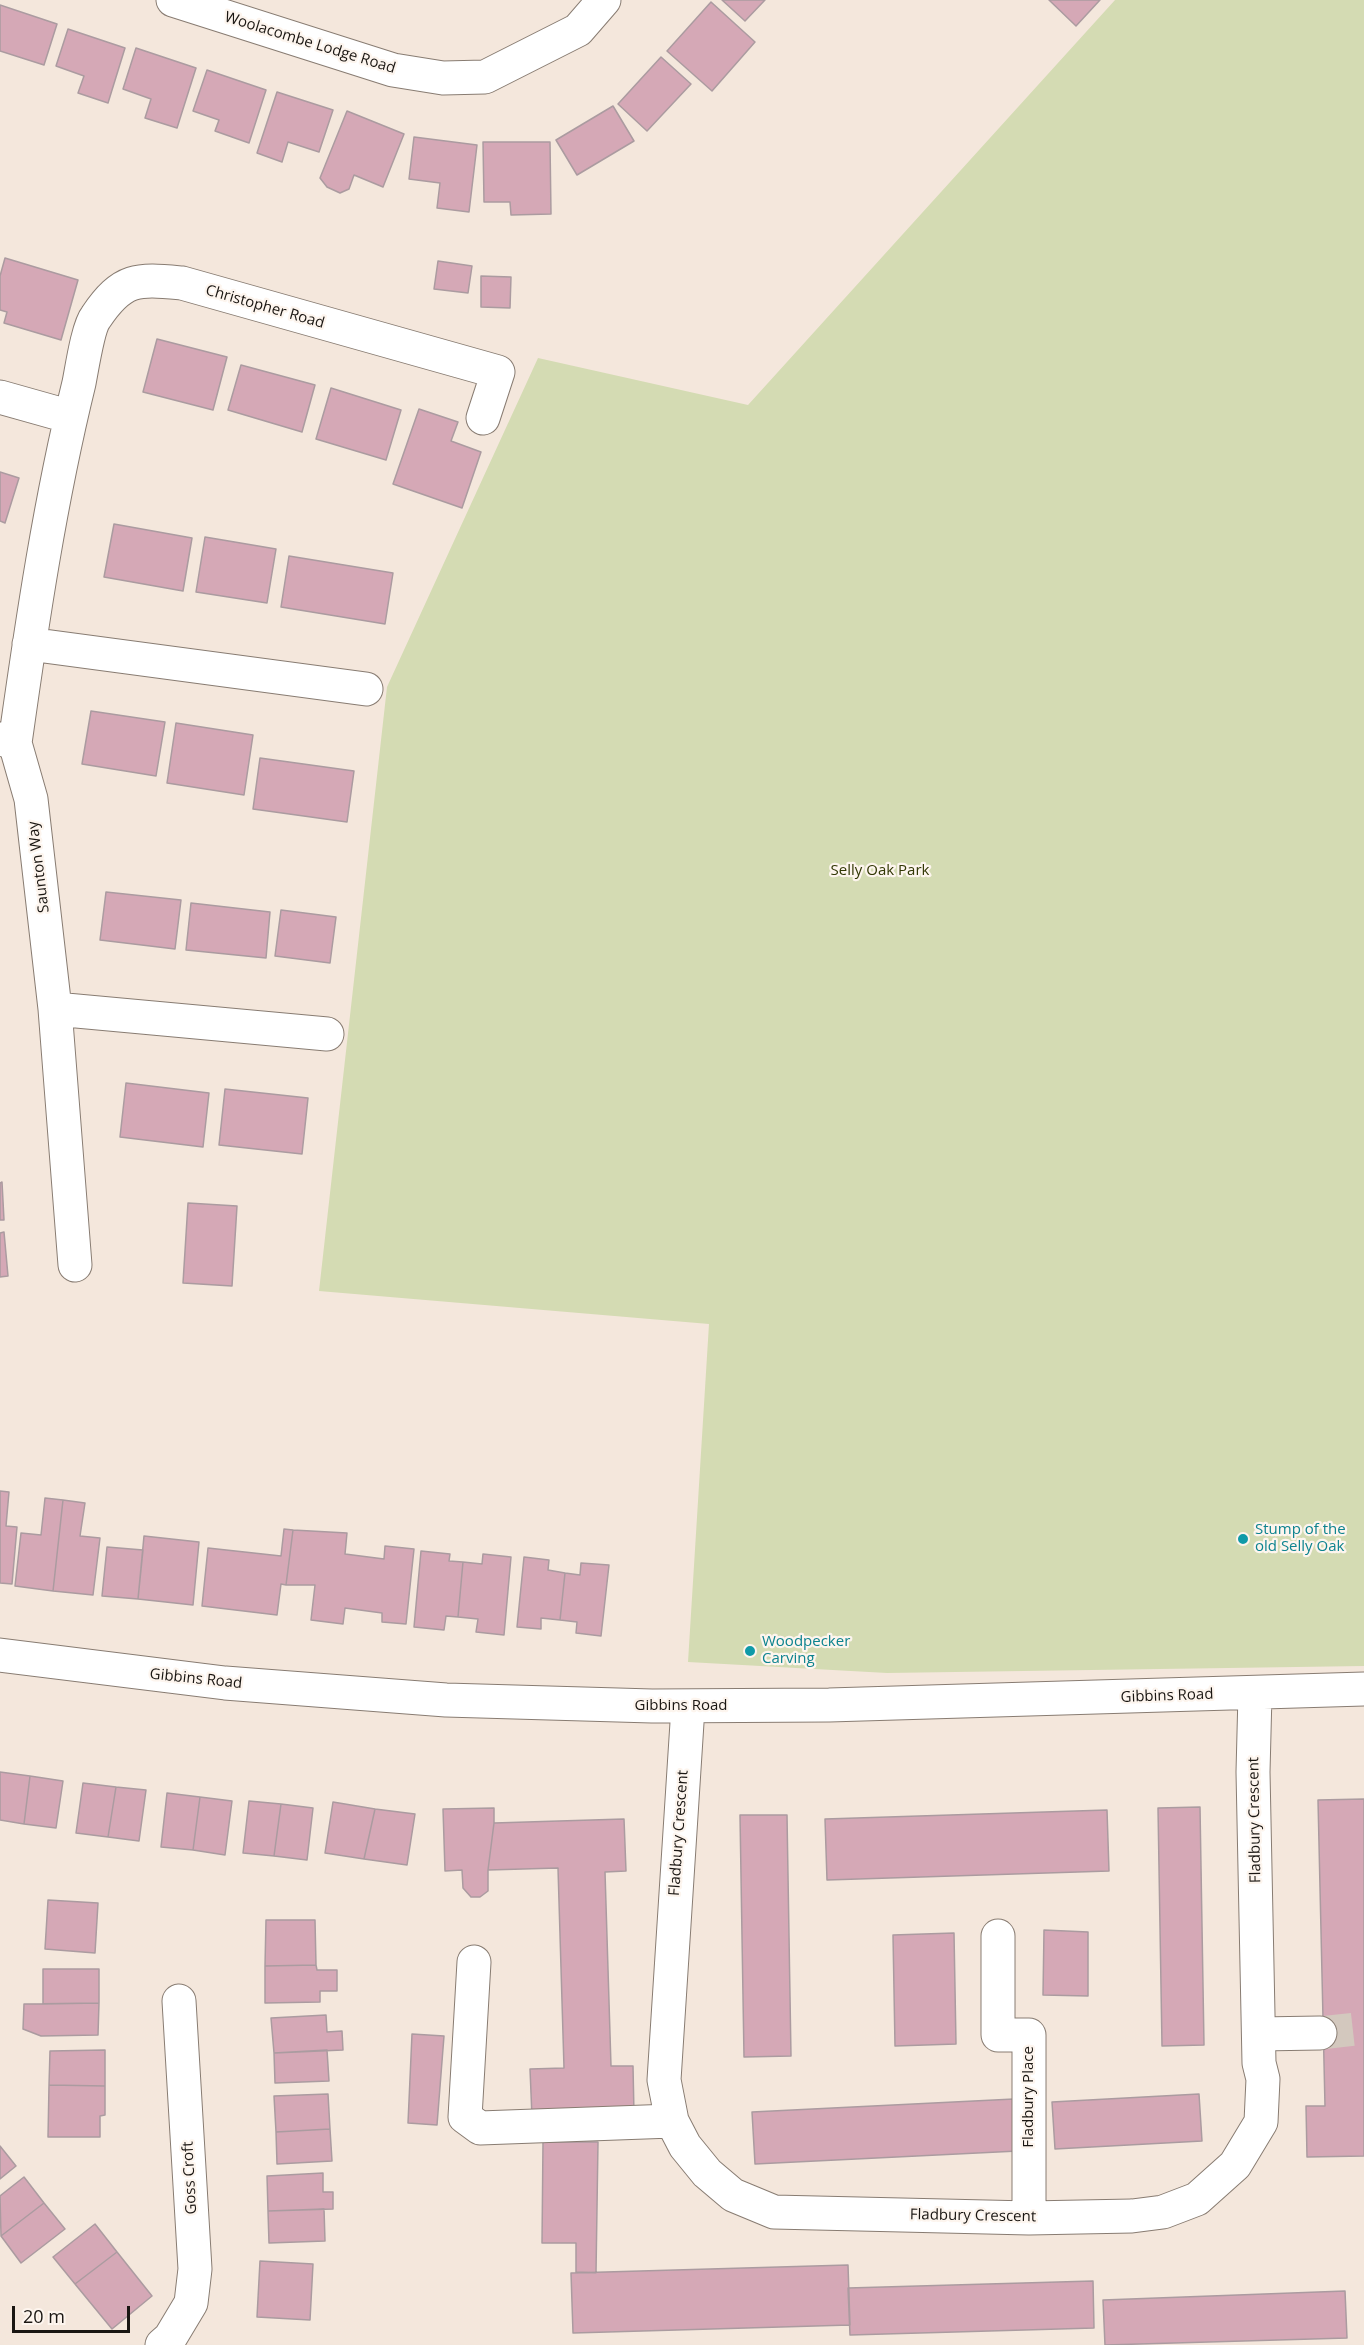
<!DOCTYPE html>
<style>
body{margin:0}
#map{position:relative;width:1364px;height:2345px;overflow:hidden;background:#f4e7dc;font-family:"Open Sans",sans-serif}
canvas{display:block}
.scale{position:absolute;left:12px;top:2306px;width:118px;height:27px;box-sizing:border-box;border:3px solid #1a1612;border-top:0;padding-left:8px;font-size:18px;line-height:21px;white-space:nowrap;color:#1a1612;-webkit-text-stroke:4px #fdf5ee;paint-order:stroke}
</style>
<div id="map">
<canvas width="1364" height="2345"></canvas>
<div class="scale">20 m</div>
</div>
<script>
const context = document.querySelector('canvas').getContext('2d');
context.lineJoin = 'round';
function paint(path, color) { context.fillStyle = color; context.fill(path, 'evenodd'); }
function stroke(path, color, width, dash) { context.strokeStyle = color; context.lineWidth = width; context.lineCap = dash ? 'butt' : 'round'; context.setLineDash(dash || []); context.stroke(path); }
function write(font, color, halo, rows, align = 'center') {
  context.font = font + ' "Open Sans",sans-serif'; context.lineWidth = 4.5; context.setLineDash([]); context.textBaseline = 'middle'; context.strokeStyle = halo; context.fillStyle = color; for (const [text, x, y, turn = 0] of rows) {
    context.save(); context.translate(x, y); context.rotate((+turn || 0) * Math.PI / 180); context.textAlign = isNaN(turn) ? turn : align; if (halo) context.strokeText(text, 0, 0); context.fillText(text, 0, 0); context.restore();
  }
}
paint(new Path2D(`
 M1115 0H1364V1666L887 1673 688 1662 709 1324 319 1291 387 687 538 358 748 405Z`), '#d4dbb3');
const building = new Path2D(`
 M722 0H765L745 21Z
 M1049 0H1100L1076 26Z
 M711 2 755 42 712 91 667 51Z
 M0 5 57 24 44 65 0 51Z
 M68 29 125 48 108 103 78 93 84 76 56 66Z
 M136 48 196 68 177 128 145 118 151 99 123 89Z
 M661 57 691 84 647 131 618 104Z
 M207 70 266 90 249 143 215 131 219 120 193 111Z
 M277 92 333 110 319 152 288 142 282 162 257 153Z
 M613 106 634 141 577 175 556 140Z
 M347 111 404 134 383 187 354 175 349 189 340 193 327 187 320 178Z
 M414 137 477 145 469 212 437 208 440 183 409 179Z
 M483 142H550L551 214 511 215 510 202H484Z
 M5 258 78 280 61 340 4 323 7 312 0 310V276Z
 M438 261 472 266 468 293 434 289Z
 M481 276 511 277 510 308 481 307Z
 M157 339 227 357 213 410 143 392Z
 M241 365 315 385 302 432 228 410Z
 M331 388 401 410 386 460 316 439Z
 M419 409 458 422 451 441 481 452 462 508 393 484Z
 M0 472 19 478 5 523 0 521Z
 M114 524 192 538 183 591 104 577Z
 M205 537 276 549 267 603 196 592Z
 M289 556 393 573 385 624 281 607Z
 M91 711 165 722 156 776 82 764Z
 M176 723 253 735 244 795 167 783Z
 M260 758 354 771 347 822 253 809Z
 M106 892 181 900 175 949 100 940Z
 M191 903 270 912 266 958 186 950Z
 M281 910 336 917 330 963 275 956Z
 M126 1083 209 1093 203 1147 120 1137Z
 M225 1089 308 1098 302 1154 219 1145Z
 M2 1182 4 1220H0V1183Z
 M188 1203 237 1206 232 1286 183 1283Z
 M4 1232 8 1276 0 1277V1233Z
 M0 1491 9 1492 6 1526 17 1527 12 1584 0 1583Z
 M45 1498 63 1500 53 1591 15 1586 21 1533 41 1535Z
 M63 1500 85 1503 80 1536 100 1538 93 1595 53 1591Z
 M284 1529 293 1530 286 1585 281 1584 277 1615 202 1606 208 1548 281 1556Z
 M293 1530 347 1533 345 1554 384 1559 385 1546 414 1549 406 1624 382 1622V1613L345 1608 343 1624 311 1620 315 1585H286Z
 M144 1536 199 1542 193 1605 138 1599Z
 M107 1547 143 1550 138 1599 102 1596Z
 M421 1551 450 1554 449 1561 463 1562 458 1617 446 1616 444 1630 414 1627Z
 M483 1554 511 1557 504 1635 476 1632 478 1619 458 1617 463 1562 482 1564Z
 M524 1557 549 1560 548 1570 565 1573 560 1620 541 1618V1629L517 1627Z
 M581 1563 609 1565 601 1636 576 1633 577 1622 560 1620 565 1573 580 1575Z
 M0 1772 30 1776 24 1824 0 1820Z
 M30 1776 63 1781 56 1828 24 1824Z
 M83 1783 116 1787 108 1837 76 1833Z
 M116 1787 146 1790 139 1841 108 1837Z
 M167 1793 200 1797 193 1850 161 1847Z
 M200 1797 232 1801 225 1855 193 1850Z
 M1364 1799V2156L1307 2157 1306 2106H1325L1318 1800Z
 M249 1801 281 1804 274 1856 243 1853Z
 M333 1802 375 1809 364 1859 325 1853Z
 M281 1804 313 1808 307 1860 274 1856Z
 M1200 1807 1204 2045 1162 2046 1158 1808Z
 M494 1808V1823L488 1870V1891L480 1897H471L463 1888 462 1870 445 1871 443 1809Z
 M375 1809 415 1814 407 1865 364 1859Z
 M1107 1810 1109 1871 827 1880 825 1819Z
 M740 1815H787L791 2056 744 2057Z
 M624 1819 626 1871 605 1872 611 2066H633L634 2114 532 2117 530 2069 564 2068 558 1868 488 1870 494 1823Z
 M48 1900 98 1903 95 1953 45 1949Z
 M266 1920H315L316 1965 265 1966Z
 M1044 1930 1088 1932V1996L1043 1995Z
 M954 1933 956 2044 895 2046 893 1935Z
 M316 1965 317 1970H337V1991H320V2002L265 2003V1966Z
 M43 1969H99V2003L43 2004Z
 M99 2003 98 2035 41 2036 23 2029 24 2004Z
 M326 2015 327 2032 342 2031 343 2050 274 2053 271 2018Z
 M412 2034 444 2036 437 2125 408 2123Z
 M105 2050V2086L49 2085 50 2051Z
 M327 2050 329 2081 275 2083 274 2053Z
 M49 2085 105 2086V2115L100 2116V2137H48Z
 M328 2094 330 2129 276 2132 274 2096Z
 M1199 2094 1202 2141 1055 2149 1052 2102Z
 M1014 2099 1018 2151 755 2164 752 2112Z
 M330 2129 332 2161 277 2164 276 2132Z
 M543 2142H598L596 2273 576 2272V2243H542Z
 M0 2146 16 2166 0 2179Z
 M323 2173V2192H333V2209L268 2211 267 2176Z
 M24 2177 44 2203 1 2236 0 2196Z
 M44 2203 65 2229 21 2263 1 2236Z
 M324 2209 325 2241 269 2243 268 2211Z
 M95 2224 117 2252 75 2284 53 2257Z
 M117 2252 152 2296 112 2329 75 2284Z
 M260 2261 313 2264 310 2320 257 2317Z
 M848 2265 850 2325 573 2333 571 2273Z
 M1093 2281 1094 2328 850 2335 848 2288Z
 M1345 2291 1347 2338 1105 2345 1103 2300Z`);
paint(building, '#d5a8b6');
stroke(building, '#ab9ba0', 1.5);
stroke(new Path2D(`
 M1320 2033 1364 2028`), '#d3c8be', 33, [33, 16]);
const minor = new Path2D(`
 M173 0 393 70 443 78 485 77 578 30 604 0
 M0 397 71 417
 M29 644 366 689
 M0 739 15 743 31 799 55 1009 75 1265
 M15 743C32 622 50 501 79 383 82 368 88 327 96 317 123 277 138 279 182 283L498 372 483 418
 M55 1009 327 1034
 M0 1655 225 1683 446 1700 652 1706 829 1705 1364 1689
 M688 1707 664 2080 672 2121 685 2146 707 2173 733 2195 774 2212 1029 2218 1132 2216 1163 2212 1197 2199 1235 2165 1261 2122 1263 2079 1259 2063 1253 1772 1255 1694
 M998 1936V2035H1029V2218
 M474 1962 465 2117 480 2128 672 2121
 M1259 2034 1320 2033
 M162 2345 170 2338 191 2303 195 2269 179 2001`);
stroke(minor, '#887c72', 35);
stroke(minor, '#fff', 33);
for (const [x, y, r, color] of [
 [1243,1539,6,"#0f9aa8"],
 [750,1651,6,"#0f9aa8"]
]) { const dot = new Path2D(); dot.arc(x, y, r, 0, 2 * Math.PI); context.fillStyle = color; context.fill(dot); stroke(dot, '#fdf5ee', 2); }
write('15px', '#1a1612', '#fdf5ee', [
 ["Woolacombe Lodge Road",310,43,17],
 ["Christopher Road",265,307,16],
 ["Saunton Way",39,867,-97],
 ["Gibbins Road",196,1679,6],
 ["Gibbins Road",1167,1696,-2],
 ["Gibbins Road",681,1706],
 ["Fladbury Crescent",1255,1820,-91],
 ["Fladbury Crescent",679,1833,-86],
 ["Fladbury Place",1029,2097,-90],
 ["Goss Croft",190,2178,-93],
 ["Fladbury Crescent",973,2216,1]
]);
write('15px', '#323805', '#fdf5ee', [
 ["Selly Oak Park",880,871]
]);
write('15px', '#0d838f', '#fdf5ee', [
 ["Stump of the",1255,1530],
 ["old Selly Oak",1255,1547],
 ["Woodpecker",762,1642],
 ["Carving",762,1659]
], 'left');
</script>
